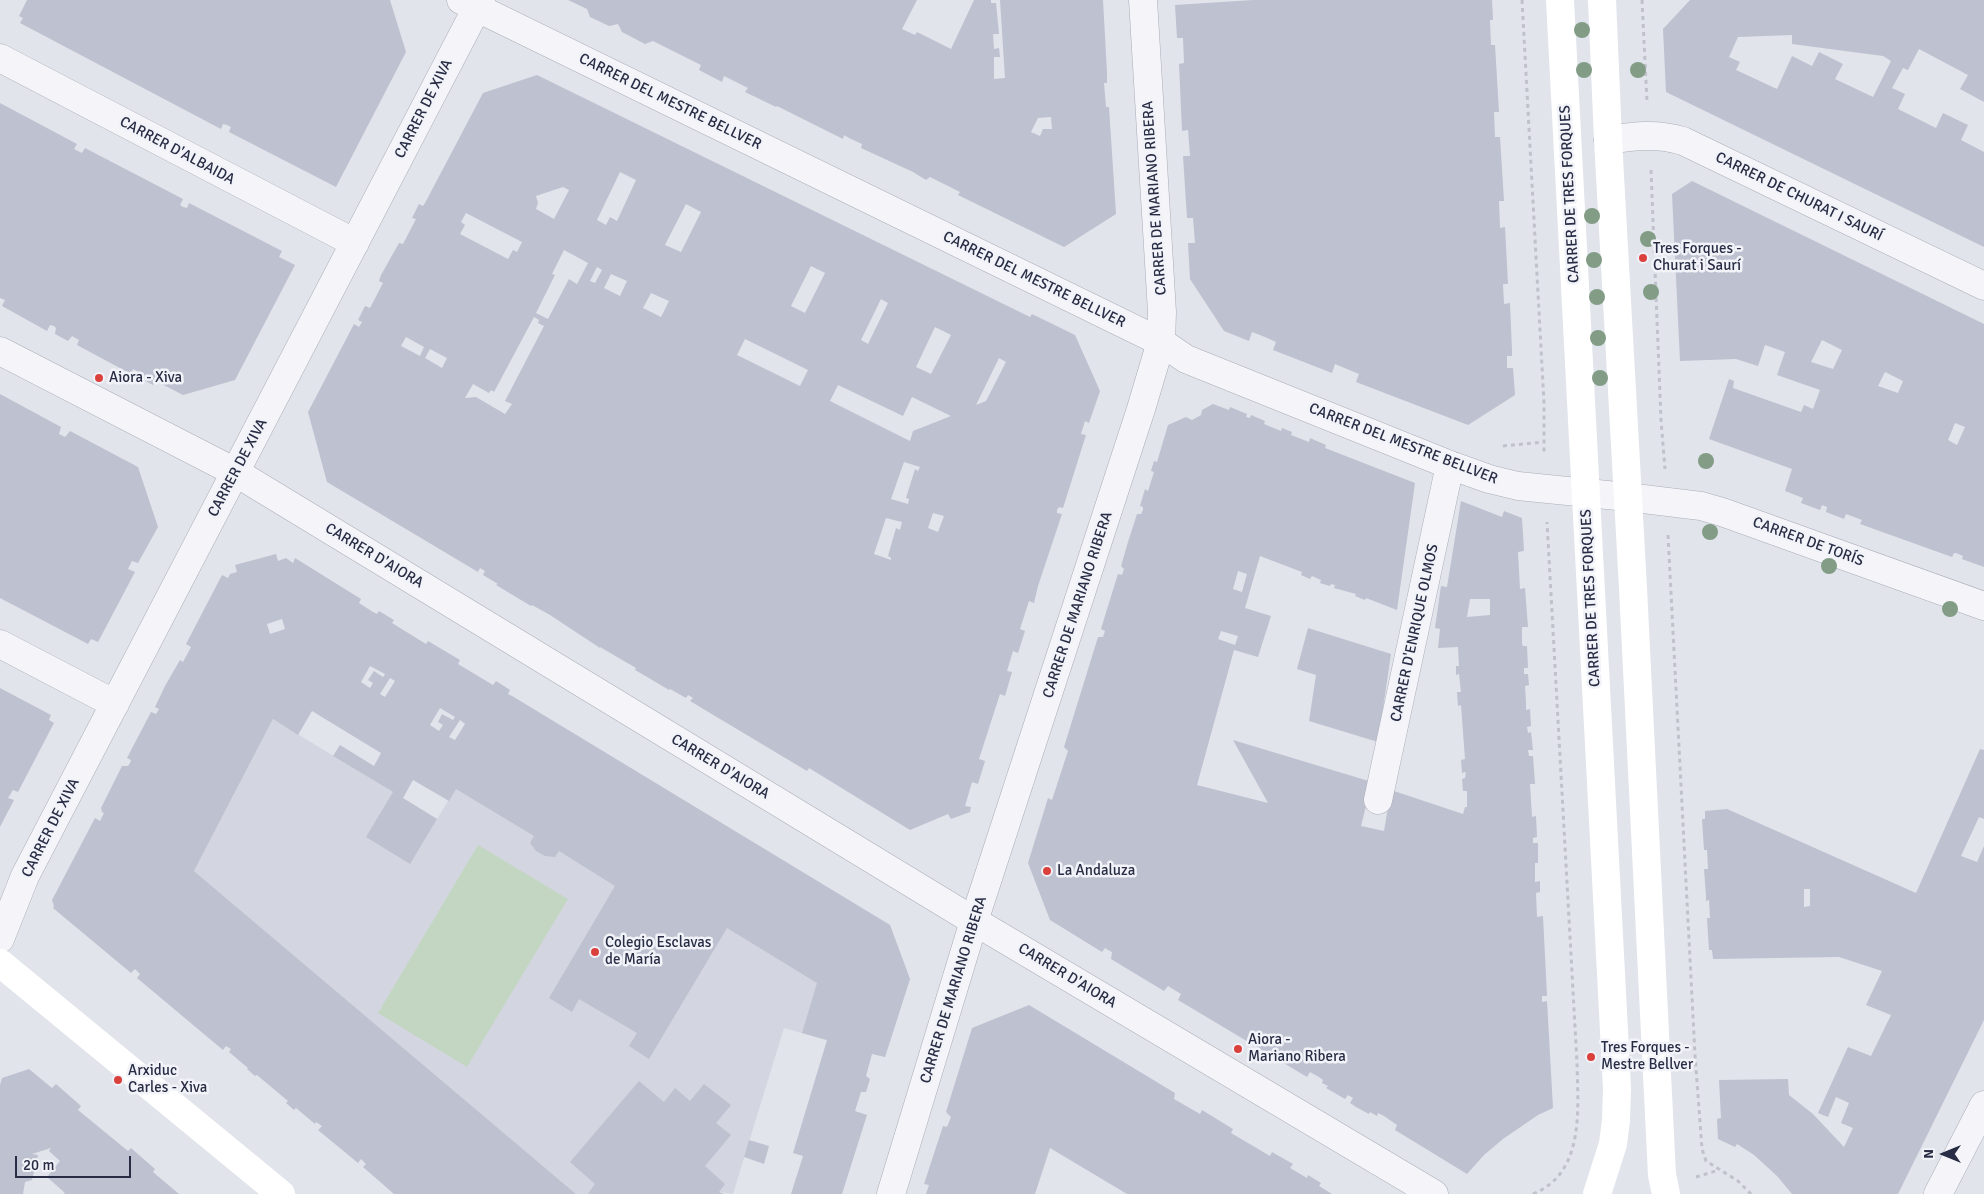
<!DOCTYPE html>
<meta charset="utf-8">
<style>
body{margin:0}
#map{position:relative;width:1984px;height:1194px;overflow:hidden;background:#e1e4eb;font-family:Signika,sans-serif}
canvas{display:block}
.north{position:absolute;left:1919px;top:1129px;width:50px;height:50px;-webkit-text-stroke:4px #f1f3f8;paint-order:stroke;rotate:270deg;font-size:14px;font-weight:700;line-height:20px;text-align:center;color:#282d45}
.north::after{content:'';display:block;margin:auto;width:18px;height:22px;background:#282d45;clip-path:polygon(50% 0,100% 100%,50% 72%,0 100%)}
.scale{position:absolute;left:15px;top:1156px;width:116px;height:22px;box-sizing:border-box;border:2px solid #282d45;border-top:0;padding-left:6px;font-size:15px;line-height:18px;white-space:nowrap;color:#282d45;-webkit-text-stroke:4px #f1f3f8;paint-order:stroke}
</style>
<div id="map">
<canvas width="1984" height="1194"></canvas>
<div class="north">N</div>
<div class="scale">20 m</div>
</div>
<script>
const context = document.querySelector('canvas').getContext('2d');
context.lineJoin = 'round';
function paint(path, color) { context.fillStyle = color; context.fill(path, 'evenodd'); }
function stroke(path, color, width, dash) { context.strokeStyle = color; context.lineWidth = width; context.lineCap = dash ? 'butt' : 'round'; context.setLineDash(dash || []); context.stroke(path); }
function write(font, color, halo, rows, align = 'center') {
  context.font = font + ' Signika,sans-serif'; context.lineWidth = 5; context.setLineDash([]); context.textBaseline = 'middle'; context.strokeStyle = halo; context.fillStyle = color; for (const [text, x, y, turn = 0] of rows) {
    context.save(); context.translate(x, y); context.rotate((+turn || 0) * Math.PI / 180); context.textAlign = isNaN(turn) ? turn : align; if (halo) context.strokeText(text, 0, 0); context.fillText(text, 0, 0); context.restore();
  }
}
paint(new Path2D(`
 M512 696 890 925 910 979 885 1057 784 1028 733 1194 719 1192 717 1194H576L194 871 273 719 437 819Z`), '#d3d6e0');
paint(new Path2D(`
 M478 845 568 899 467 1067 378 1013Z`), '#c3d6c2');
paint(new Path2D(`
 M27 0H390L406 52 336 187 229 132 231 127 227 125 223 124 221 129 20 23 23 18 19 16Z
 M568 0H917L902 29 915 35 917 32 951 49 974 0H991V3H996L999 34H993L994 49 999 48 1000 57H994V79L1005 78 1000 0H1103L1107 73V83H1104L1106 107H1109L1116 214 1064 247 958 195 960 192 930 177 926 180 913 172 861 148 862 144 849 138 844 135 843 139 777 106 776 107 745 92 748 88 724 76 722 82 699 70 701 65 653 41 645 44 622 32 618 24 609 26 590 17 587 9ZM1051 117 1052 129H1043L1040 136 1031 132 1038 118Z
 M1253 0H1492L1493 20H1490L1491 45H1495L1499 112H1494L1495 137H1500L1504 201H1499L1500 228 1505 227 1508 284H1503L1504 304 1510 303 1512 351V356H1507V368H1513L1515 395 1468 425 1356 382 1359 374 1335 364 1332 373 1273 350 1276 342 1265 337 1252 332 1249 341 1224 331 1190 279 1188 243H1195L1193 218H1187L1183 156H1190L1188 130 1182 131 1179 64 1184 63 1183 38H1177L1175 5Z
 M1690 0H1984V102L1960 89 1968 75 1919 49 1908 70 1903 68 1892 88 1905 94 1898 109 1936 128 1943 113 1968 125 1961 140 1984 152V247L1666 92 1663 29ZM1792 35V44L1883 56 1891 61 1873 97 1835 79 1843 64 1819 52 1812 66 1792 56 1777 89 1736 70 1740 62 1729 57 1738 37Z
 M537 75 1028 316 1030 317 1032 314 1075 335 1100 391 1089 423 1085 421 1081 434 1086 435 1063 508 1059 507 1057 510V513L1062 514 1038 586 1034 603 1029 601 1028 604 1020 629 1025 631 1018 653 1013 651 1007 671 1012 672 1005 696 1000 694 979 759 985 761 978 784 972 782 965 806 971 807 970 812 951 819 948 814 910 830 809 768 807 771 690 701 693 698 690 696 688 695 686 698 670 689 669 690 642 674 635 670 636 668 600 647V648L550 615 532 605 531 606 496 585 498 584 483 575 485 571 480 568 478 572 327 482 308 412 354 324 359 327 362 322 358 320 365 306 370 308 383 283 379 281 381 275 399 243 403 244 416 219 412 218 419 204 423 206 425 203 483 93ZM620 172 636 180 617 221 610 217 606 225 597 220ZM563 187 569 190 554 219 536 209 538 203 536 196ZM686 204 701 212 681 252 665 245ZM466 213 522 242 517 252 513 250 508 259 460 234 465 225 461 222ZM564 250 588 263 577 284 569 279 548 319 536 313 555 275 552 274ZM811 266 825 273 805 313 791 306ZM597 267 602 270 595 283 590 281ZM611 274 627 281 620 296 604 288ZM651 293 669 301 661 317 643 308ZM881 299 888 303 868 344 861 340ZM534 317 539 320 538 323 544 326 505 401 512 404 505 414 476 397 465 398 473 384 489 393 491 390 494 392ZM935 327 951 335 931 374 916 367ZM406 337 424 347 420 356 401 346ZM745 339 808 370 800 386 737 355ZM430 349 447 358 442 368 425 358ZM999 358 1006 362 986 401 976 405ZM838 385 903 416 912 397 951 416 913 431 910 441 830 401ZM904 462 920 467 918 471 915 469 906 498 909 499 908 504 891 499ZM933 513 944 516 938 532 928 528ZM886 518 902 522 900 530 896 528 888 556 891 558V560L874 554Z
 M0 103 77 144 74 149 82 153 85 148 183 199 180 205 183 207 187 208 189 203 282 251 279 257 295 265 235 380 183 395 156 381 153 385 140 378 141 373 133 369 131 374 77 345 79 340 72 336 68 341 55 334 56 328 54 326 50 325 47 331 2 306 5 300 0 298Z
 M1692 181 1984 324V567L1962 559 1963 556 1956 553H1954L1952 557 1860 524 1862 520 1846 514 1844 519 1826 512 1827 507 1822 505 1820 510 1801 503 1803 498 1785 491 1792 469 1709 439 1729 379 1734 381 1733 388 1801 412 1804 405 1813 409 1820 390 1777 375 1785 352 1765 345 1758 366 1736 359 1680 361 1672 194ZM1822 340 1842 350 1833 369 1811 362ZM1885 372 1903 381 1898 393 1878 386ZM1955 423 1965 427 1957 445 1948 440Z
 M0 394 61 427 59 434 65 437 70 431 138 467 158 527 138 563 132 561 128 569 135 572 98 642 91 639 88 644 0 598Z
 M1213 404 1229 410 1230 407 1247 414 1246 417 1250 418 1251 415 1265 421 1264 424 1281 431 1282 428 1292 432 1291 435 1309 442 1310 438 1326 445 1325 448 1415 483 1397 610 1366 598 1365 600 1355 596 1356 594 1334 588 1335 585 1331 584 1330 586 1320 583 1321 580 1312 576 1310 579 1301 575 1302 572 1260 556 1245 608 1271 616 1258 657 1234 650 1197 785 1268 803 1233 740 1372 782 1361 826 1384 831 1391 790 1463 814 1465 807H1467V791H1463L1462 779 1465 778 1466 772 1462 773 1461 760 1465 759 1461 705 1458 706 1457 692H1461L1459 674 1456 675V666H1459L1458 647 1438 648 1440 629 1435 628 1441 586 1447 587 1461 501 1502 517 1504 511 1522 518 1524 551 1518 552 1520 589 1525 588 1528 627H1522V644L1523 646H1527L1528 668H1524V674H1528L1529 685 1525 686 1526 702V710L1530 709 1531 726 1527 727 1528 733 1531 732 1533 750H1528L1529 756H1533L1535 784H1530L1532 817 1536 816 1537 837 1533 838V843H1538V863H1535V882L1540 881V892L1536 893 1537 917 1543 916 1547 996H1542V1002L1547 1001 1553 1108 1538 1115 1503 1139 1484 1155 1467 1174 1395 1130 1397 1125 1384 1116 1378 1113 1377 1116 1370 1112 1369 1114 1356 1107 1350 1103 1353 1098 1348 1095 1345 1099 1326 1088 1328 1086 1322 1083 1323 1080 1319 1077 1310 1072 1307 1077 1178 1000 1181 994 1168 986 1164 991 1111 959 1112 952 1108 950 1105 948 1102 952 1050 920 1028 863 1048 798 1052 800 1067 754 1068 751 1064 747 1098 637H1103L1105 631 1101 629 1108 606 1118 574 1122 575 1124 569 1121 566 1128 542 1137 514H1141L1143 510V507L1140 506 1145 489 1148 491 1154 472 1151 471 1154 461 1157 462 1168 425 1186 417 1192 420 1201 415 1202 410ZM1238 571 1247 574 1242 592 1233 589ZM1470 599H1490V615L1467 617ZM1221 631 1238 636 1235 645 1218 639Z
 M276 554 278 561 286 558 293 563 295 558 361 599 359 603 373 612 377 614 379 611 394 620 392 623 426 644 428 641 460 660 458 664 493 685 496 681 510 690 508 694 512 696 890 925 910 979 885 1057 872 1054 866 1076 870 1079 866 1092H861L855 1111 867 1115 842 1194H791L803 1156 793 1153 827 1040 802 1033 817 983 727 928 649 1059 629 1046 637 1033 579 999 572 1012 549 998 615 886 559 851 555 857 545 856 536 851 530 843 534 836 456 789 449 801 413 780 403 798 437 819 410 864 366 837 393 792 333 756 340 745 374 766 381 753 312 711 298 735 273 719 194 871 576 1194H394L363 1167 366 1164 361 1159 358 1163 318 1130 322 1126 316 1122 315 1124 296 1108 294 1110 286 1103 288 1101 257 1075 255 1076 247 1069 248 1068 229 1052 231 1049 226 1046 223 1050 137 978 140 974 135 969 131 973 53 908 54 906 52 900 95 818 100 821 104 813 102 812 101 808 122 766H128L130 763 131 760 127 758 151 712 156 714 159 709 155 707 165 686 180 660 183 662 191 647 186 644 222 575 228 578 230 574 237 572 235 565ZM282 619 285 629 270 634 267 624ZM370 666 385 674 383 677 374 671 368 680 373 683 370 688 361 682ZM390 678 395 681 385 697 380 694ZM440 708 455 717 453 720 442 714 438 722 443 725 439 731 430 725ZM460 720 465 724 455 740 449 737Z
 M1308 628 1391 654 1378 742 1309 721 1316 675 1297 669Z
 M0 688 51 715 49 720 54 723 18 792 13 790 8 798 14 800 0 827Z
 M1980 749 1984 750V819L1979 817 1961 856 1977 862 1984 846V1020L1898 1194H1792L1777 1176 1754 1155 1737 1144 1735 1147 1718 1139 1717 1119 1721 1118 1719 1080 1788 1079 1789 1095 1813 1114 1844 1147 1853 1128 1841 1123 1849 1103 1836 1097 1828 1117 1818 1113 1848 1047 1871 1056 1891 1015 1866 1005 1882 971 1839 957 1713 959 1712 950H1709L1707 918H1710L1709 900 1706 901V896L1704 869H1708L1707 850H1704L1702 819H1705V811L1727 809 1916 893ZM1804 889H1810V906L1804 907Z
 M1029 1005 1175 1093 1174 1099 1200 1114 1202 1110 1233 1129 1231 1133 1270 1156 1272 1152 1293 1164 1290 1168 1307 1178 1308 1175 1321 1183 1319 1186 1332 1194H1127L1050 1148 1035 1194H926L929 1185 924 1184 943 1126 947 1127 951 1117 946 1112 972 1028Z
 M29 1069 52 1088 56 1084 81 1106 78 1110 128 1151 131 1148 155 1169 153 1172 179 1194H63L65 1193 47 1177 60 1161 49 1151 51 1148 32 1154 38 1155 32 1180 25 1182 23 1194H0V1085L2 1078Z
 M639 1081 664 1102 675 1088 690 1101 704 1084 731 1105 716 1123 731 1135 705 1166 725 1184 719 1192 724 1194H588L595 1184 570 1162Z
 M749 1140 769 1146 764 1164 744 1157Z`), '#bec1cf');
const minor = new Path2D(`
 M461 0 1161 342 1186 359 1450 465 1489 479 1518 486 1627 497 1701 506 1722 512 1984 606
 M0 58 355 243
 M1608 140C1634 136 1657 133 1683 141L1984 286
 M0 644 115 704
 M1378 800 1450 465
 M0 939 25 876 481 0
 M891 1194 974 921 1141 409 1161 342 1162 312 1143 0
 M1938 1194 1984 1105`);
const tertiary = new Path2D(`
 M0 351 235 472 974 921 1434 1194`);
stroke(minor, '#aaadb9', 29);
stroke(tertiary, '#aaadb9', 29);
stroke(new Path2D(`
 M1522 0 1544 403V454
 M1642 0 1647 102
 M1651 170 1661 420 1665 469
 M1503 446 1544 442
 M1668 535 1695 1055 1702 1149 1706 1161 1738 1181 1751 1194
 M1696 1177 1719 1170
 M1533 1194C1585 1173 1578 1109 1577 1063L1547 522`), '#c0c1ca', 3, [4, 4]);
stroke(minor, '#f5f5f9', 28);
stroke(tertiary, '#f5f5f9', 28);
stroke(new Path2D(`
 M1560 0 1617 1088 1616 1120 1613 1144 1597 1194
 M1602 0 1608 140 1633 588 1662 1175 1666 1194
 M0 963 281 1194`), '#fff', 28);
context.fillStyle = '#829c86';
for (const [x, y] of [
 [1582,30],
 [1584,70],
 [1638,70],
 [1592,216],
 [1648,239],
 [1594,260],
 [1651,292],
 [1597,297],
 [1598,338],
 [1600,378],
 [1706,461],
 [1710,532],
 [1829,566],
 [1950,609]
]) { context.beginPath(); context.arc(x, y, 8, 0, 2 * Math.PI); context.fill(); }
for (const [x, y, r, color] of [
 [1643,258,5,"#da413c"],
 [99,378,5,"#da413c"],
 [1047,871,5,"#da413c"],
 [595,952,5,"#da413c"],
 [1238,1049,5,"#da413c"],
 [1591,1057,5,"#da413c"],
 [118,1080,5,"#da413c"]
]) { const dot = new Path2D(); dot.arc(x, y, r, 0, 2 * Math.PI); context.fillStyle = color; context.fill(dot); stroke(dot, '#f1f3f8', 2); }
write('15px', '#282d45', '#f1f3f8', [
 ["CARRER DEL MESTRE BELLVER",670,102,26],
 ["CARRER DE XIVA",424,109,-63],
 ["CARRER D'ALBAIDA",177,151,28],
 ["CARRER DE TRES FORQUES",1570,194,-93],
 ["CARRER DE CHURAT I SAURÍ",1799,197,26],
 ["CARRER DE MARIANO RIBERA",1155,198,-94],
 ["CARRER DEL MESTRE BELLVER",1034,280,26],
 ["CARRER DEL MESTRE BELLVER",1403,444,21],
 ["CARRER DE XIVA",238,468,-62],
 ["CARRER DE TORÍS",1808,542,20],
 ["CARRER D'AIORA",374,556,31],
 ["CARRER DE TRES FORQUES",1591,598,-93],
 ["CARRER DE MARIANO RIBERA",1078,605,-72],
 ["CARRER D'ENRIQUE OLMOS",1415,633,-78],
 ["CARRER D'AIORA",720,767,31],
 ["CARRER DE XIVA",51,828,-63],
 ["CARRER D'AIORA",1067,976,31],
 ["CARRER DE MARIANO RIBERA",954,990,-73]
]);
write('15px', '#282d45', '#f1f3f8', [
 ["Tres Forques -",1653,249],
 ["Churat i Saurí",1653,266],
 ["Aiora - Xiva",109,378],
 ["La Andaluza",1057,871],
 ["Colegio Esclavas",605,943],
 ["de María",605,960],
 ["Aiora -",1248,1040],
 ["Mariano Ribera",1248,1057],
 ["Tres Forques -",1601,1048],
 ["Mestre Bellver",1601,1065],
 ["Arxiduc",128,1071],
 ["Carles - Xiva",128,1088]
], 'left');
</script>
